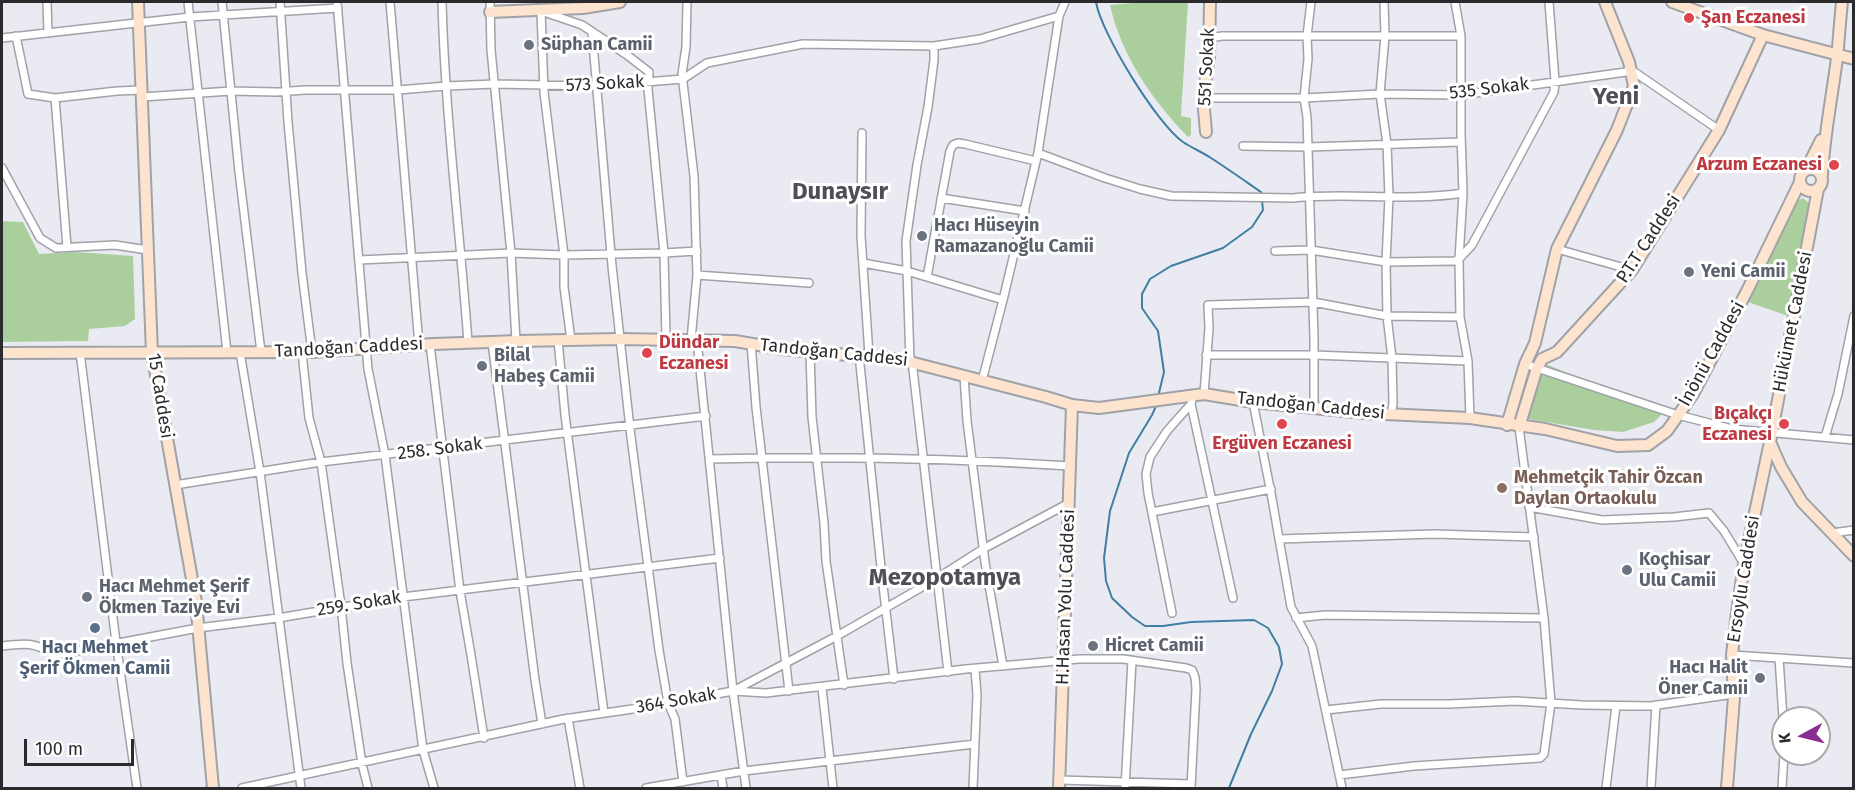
<!DOCTYPE html>
<meta charset="utf-8">
<style>
body{margin:0}
#map{position:relative;width:1855px;height:790px;overflow:hidden;background:#eaebf2;font-family:"Fira Sans",sans-serif}
canvas{display:block}
.frame{position:absolute;inset:0;border:3px solid #2b2b2e;pointer-events:none}
.north{position:absolute;left:1771px;top:706px;width:60px;height:60px;box-sizing:border-box;background:#fff;border:2px solid #aaaaab;border-radius:50%;rotate:263deg;font-size:16px;font-weight:700;line-height:24px;text-align:center;color:#2b2b2e}
.north::after{content:'';display:block;margin:auto;width:21px;height:27px;background:#8b2b94;clip-path:polygon(50% 0,100% 100%,50% 72%,0 100%)}
.scale{position:absolute;left:24px;top:739px;width:110px;height:27px;box-sizing:border-box;border:3px solid #2b2b2e;border-top:0;padding-left:8px;font-size:18px;line-height:21px;white-space:nowrap;color:#2b2b2e;-webkit-text-stroke:4px #fff;paint-order:stroke}
</style>
<div id="map">
<canvas width="1855" height="790"></canvas>
<div class="frame"></div>
<div class="north">K</div>
<div class="scale">100 m</div>
</div>
<script>
const context = document.querySelector('canvas').getContext('2d');
context.lineJoin = 'round';
function paint(path, color) { context.fillStyle = color; context.fill(path, 'evenodd'); }
function stroke(path, color, width, dash) { context.strokeStyle = color; context.lineWidth = width; context.lineCap = dash ? 'butt' : 'round'; context.setLineDash(dash || []); context.stroke(path); }
function write(font, color, halo, rows, align = 'center') {
  context.font = font + ' "Fira Sans",sans-serif'; context.lineWidth = 6; context.setLineDash([]); context.textBaseline = 'middle'; context.strokeStyle = halo; context.fillStyle = color; for (const [text, x, y, turn = 0] of rows) {
    context.save(); context.translate(x, y); context.rotate((+turn || 0) * Math.PI / 180); context.textAlign = isNaN(turn) ? turn : align; if (halo) context.strokeText(text, 0, 0); context.fillText(text, 0, 0); context.restore();
  }
}
paint(new Path2D(`
 M1144 2H1188L1181 116 1191 118V135L1188 137C1152 100 1121 55 1110 5Z
 M1803 198 1810 204 1791 317 1748 302 1795 202Z
 M2 221 23 222 39 254 75 252 133 256 135 319 125 326 89 329 88 341 2 342Z
 M1538 361 1664 412 1654 422 1623 432 1594 430 1523 418Z`), '#aacf9d');
stroke(new Path2D(`
 M1096 2C1101 33 1157 124 1183 142 1192 148 1202 152 1211 158 1228 169 1245 181 1261 192L1263 210 1252 227 1223 248 1171 266 1150 279 1142 294V308L1158 331 1164 372 1158 397
 M1156 406 1152 415 1129 453 1110 511 1104 558 1106 581 1112 598 1132 617 1145 626H1163L1191 622 1254 620 1268 628 1279 647 1282 664 1272 691 1251 734 1229 788`), '#417ea4', 2);
const street = new Path2D(`
 M47 2 48 33
 M188 2 227 352
 M222 2 239 172 261 352
 M280 2 288 122 302 273 312 352
 M337 2 368 369 385 455 423 750 434 788
 M390 2 419 345
 M442 2C445 116 460 229 468 343
 M490 2 491 50 511 253 516 341
 M687 2 686 47 682 74 694 176 697 275 691 340
 M1311 2 1307 36 1308 59 1304 98 1307 117 1314 338V408
 M1384 2 1385 36 1380 94 1387 144 1389 197 1386 262 1387 316 1392 358 1393 404 1391 414
 M1455 2 1461 36V134L1463 193 1459 259 1460 317 1468 361 1470 418
 M592 32 612 266 631 437 659 650 668 703 675 719 683 782
 M16 36 28 94 55 98 117 91 142 90
 M2 38 190 17 338 8
 M1209 38 1222 36H1461
 M142 97 231 91 276 92 305 90H398L446 86 495 84 596 86 683 79 707 63 803 44 934 46 980 39 1059 16
 M55 98 67 247
 M1203 98H1304L1380 94 1461 95 1633 71 1719 130
 M862 133 861 236 869 355
 M1243 146 1308 147 1461 142
 M1038 153 1105 178 1140 189 1171 196 1293 198C1349 192 1406 202 1463 193
 M2 168 40 238 56 248 115 245 148 250
 M941 198 1025 211
 M1557 249 1632 270
 M1275 251 1311 250 1386 262 1455 261 1459 259 1472 245 1554 92 1555 81 1549 2
 M359 260 511 253 564 255 664 253 697 251
 M863 263 907 271 1003 300
 M697 275 809 283
 M927 277 950 151 953 145 958 143 965 144 1036 161
 M558 340 565 415 604 713
 M571 340 564 287V255L544 92 541 11 582 25 627 55 649 72 648 89 664 253 666 339
 M697 340 733 691 746 788
 M492 342 535 680 542 724
 M751 343 756 407 789 691
 M430 344 460 591 471 655 484 738
 M80 352 116 642 137 788
 M240 352 260 472 301 788
 M302 352 309 418 321 462 341 606 347 663 362 764 368 788
 M810 352 812 417 824 523 826 561 844 685
 M859 355 882 577 894 679
 M1206 355H1314L1468 361
 M910 361 906 241 917 165 928 107 934 60V46
 M912 361 948 672
 M1525 364 1678 415 1732 429 1854 440
 M964 376 967 421 985 562 1003 666
 M982 381 1003 300 1038 153 1059 16 1065 2
 M1204 394 1209 328 1208 305 1313 302 1387 316 1460 317
 M1253 402 1271 493 1291 607 1312 646 1342 788
 M1191 404 1233 598
 M1825 437 1838 394 1854 316
 M710 459C830 456 950 458 1070 466
 M175 485 321 462 706 416
 M1529 507 1602 520 1674 517 1709 513 1724 531 1744 564
 M1152 512 1271 489
 M1832 533 1854 530
 M1279 539 1434 534 1534 537
 M1172 613 1148 493 1146 474 1150 457 1167 431 1191 404 1193 396
 M1296 618 1325 615 1544 618
 M2 646C25 643 35 642 55 655L198 628 278 618 403 597 720 558
 M1732 655 1854 663
 M1779 658 1783 718
 M822 688 833 788
 M733 691 766 693 966 669 1079 659H1123L1186 668 1192 670 1195 677 1196 689 1191 788
 M1326 710 1381 704H1449L1515 701 1582 705 1651 706 1734 694
 M568 718 580 788
 M721 775 723 788
 M1339 775 1414 766 1540 758 1544 754 1551 703 1544 618 1519 427
 M1060 780 1191 784
 M242 788 564 719 646 707 733 691 837 636 936 579 983 549 1069 503
 M646 788 744 771 975 744
 M973 788 977 695 975 669
 M1125 788 1132 661
 M1606 788 1616 706
 M1651 788 1656 705
 M1782 788 1784 754`);
const secondary = new Path2D(`
 M138 2 152 353 196 602 213 788
 M1672 2 1763 35 1854 59
 M490 12 583 8 620 2
 M1206 132 1203 98 1209 57 1210 2
 M1800 180a11 11 0 1 1 22 0a11 11 0 1 1-22 0Z
 M1806 170 1821 140
 M1822 175C1824 136 1832 97 1837 58 1839 39 1840 20 1842 2
 M1818 189 1770 442 1781 467 1802 502 1854 556
 M2 353 312 352 433 344 519 341 619 339 735 341 782 349 902 360 1046 397 1072 405 1099 408 1204 394 1253 402 1364 413 1470 418 1545 429 1617 446 1648 445 1667 431 1693 394 1748 289 1800 182
 M1507 425 1525 364 1535 343 1557 249 1617 130 1634 86 1629 62 1605 2
 M1519 427 1537 368 1542 359 1557 352 1632 270 1719 130 1763 35
 M1059 788 1072 405
 M1727 788 1734 697 1732 655 1736 620 1744 564 1770 442`);
stroke(street, '#a0a2a8', 10);
stroke(secondary, '#a0a2a8', 14);
stroke(street, '#fff', 7);
stroke(secondary, '#fde4cf', 10);
for (const [x, y, r, color] of [
 [1689,18,6,"#e0444e"],
 [529,45,6,"#6b7280"],
 [1834,165,6,"#e0444e"],
 [922,236,6,"#6b7280"],
 [1689,272,6,"#6b7280"],
 [647,353,6,"#e0444e"],
 [482,366,6,"#6b7280"],
 [1282,424,6,"#e0444e"],
 [1784,424,6,"#e0444e"],
 [1502,488,6,"#8d6e63"],
 [1627,570,6,"#6b7280"],
 [87,597,6,"#6b7280"],
 [95,628,6,"#5c6f8a"],
 [1093,646,6,"#6b7280"],
 [1760,678,6,"#6b7280"]
]) { const dot = new Path2D(); dot.arc(x, y, r, 0, 2 * Math.PI); context.fillStyle = color; context.fill(dot); stroke(dot, '#fff', 2); }
write('bold 18px', '#be3a42', '#fff', [
 ["Şan Eczanesi",1701,18],
 ["Arzum Eczanesi",1822,165,"right"],
 ["Dündar",659,343],
 ["Eczanesi",659,364],
 ["Bıçakçı",1772,414,"right"],
 ["Eczanesi",1772,435,"right"],
 ["Ergüven Eczanesi",1282,444,"center"]
], 'left');
write('bold 18px', '#5b616d', '#fff', [
 ["Süphan Camii",541,45],
 ["Hacı Hüseyin",934,226],
 ["Ramazanoğlu Camii",934,247],
 ["Yeni Camii",1701,272],
 ["Bilal",494,356],
 ["Habeş Camii",494,377],
 ["Koçhisar",1639,560],
 ["Ulu Camii",1639,581],
 ["Hacı Mehmet Şerif",99,587],
 ["Ökmen Taziye Evi",99,608],
 ["Hicret Camii",1105,646],
 ["Hacı Halit",1748,668,"right"],
 ["Öner Camii",1748,689,"right"]
], 'left');
write('18px', '#2b2b2e', '#fff', [
 ["551 Sokak",1207,67,-87],
 ["573 Sokak",605,84,-3],
 ["535 Sokak",1489,89,-7],
 ["P.T.T Caddesi",1649,239,-57],
 ["Hükümet Caddesi",1793,322,-79],
 ["Tandoğan Caddesi",349,348,-3],
 ["Tandoğan Caddesi",834,353,6],
 ["İnönü Caddesi",1712,354,-61],
 ["15 Caddesi",160,396,81],
 ["Tandoğan Caddesi",1311,406,6],
 ["258. Sokak",440,449,-7],
 ["Ersoylu Caddesi",1744,579,-81],
 ["H.Hasan Yolu Caddesi",1066,597,-88],
 ["259. Sokak",359,604,-9],
 ["364 Sokak",676,701,-10]
]);
write('bold 18px', '#785e54', '#fff', [
 ["Mehmetçik Tahir Özcan",1514,478],
 ["Daylan Ortaokulu",1514,499]
], 'left');
write('bold 18px', '#4e5e75', '#fff', [
 ["Hacı Mehmet",95,648],
 ["Şerif Ökmen Camii",95,669]
]);
write('bold 24px', '#4f5056', '#fff', [
 ["Yeni",1616,97],
 ["Dunaysır",840,192],
 ["Mezopotamya",945,578]
]);
</script>
